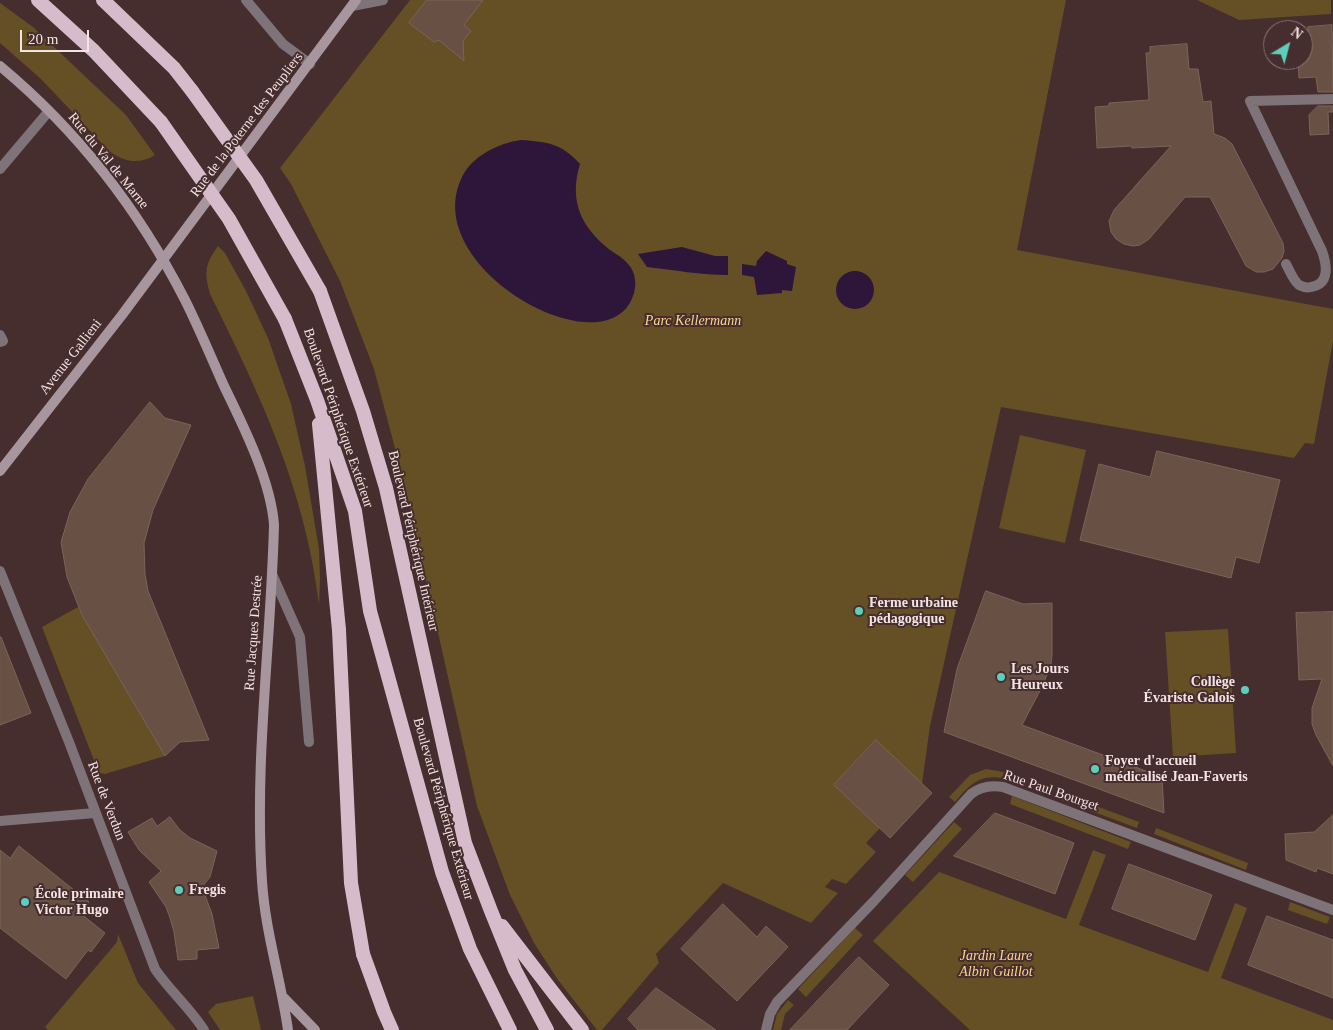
<!DOCTYPE html>
<meta charset="utf-8">
<style>
body{margin:0}
#map{position:relative;width:1333px;height:1030px;overflow:hidden;background:#462d2e;font-family:Georgia,serif}
canvas{display:block}
.north{position:absolute;left:1263px;top:20px;width:50px;height:50px;box-sizing:border-box;background:#462d2e;border:1px solid #8c7676;border-radius:50%;rotate:37deg;font-size:14px;font-weight:700;line-height:20px;text-align:center;color:#f4e3e3}
.north::after{content:'';display:block;margin:auto;width:18px;height:22px;background:#5dceb9;clip-path:polygon(50% 0,100% 100%,50% 72%,0 100%)}
.scale{position:absolute;left:20px;top:30px;width:69px;height:22px;box-sizing:border-box;border:2px solid #f4e3e3;border-top:0;padding-left:6px;font-size:15px;line-height:18px;white-space:nowrap;color:#f4e3e3;-webkit-text-stroke:4px #462d2e;paint-order:stroke}
</style>
<div id="map">
<canvas width="1333" height="1030"></canvas>
<div class="north">N</div>
<div class="scale">20 m</div>
</div>
<script>
const context = document.querySelector('canvas').getContext('2d');
context.lineJoin = 'round';
function paint(path, color) { context.fillStyle = color; context.fill(path, 'evenodd'); }
function stroke(path, color, width, dash) { context.strokeStyle = color; context.lineWidth = width; context.lineCap = dash ? 'butt' : 'round'; context.setLineDash(dash || []); context.stroke(path); }
function write(font, color, halo, rows, align = 'center') {
  context.font = font + ' Georgia,serif'; context.lineWidth = 4; context.setLineDash([]); context.textBaseline = 'middle'; context.strokeStyle = halo; context.fillStyle = color; for (const [text, x, y, turn = 0] of rows) {
    context.save(); context.translate(x, y); context.rotate((+turn || 0) * Math.PI / 180); context.textAlign = isNaN(turn) ? turn : align; if (halo) context.strokeText(text, 0, 0); context.fillText(text, 0, 0); context.restore();
  }
}
paint(new Path2D(`
 M410 0H1066L1017 250 1333 309V341L1314 444 1305 443 1294 458 1001 407 930 726 922 784 875 741 834 785 880 828 866 843 876 852 846 884 832 879 825 887 838 893 811 923 723 883 656 954 659 963 602 1030H597L558 980 534 943 510 895 477 806 405 486 374 369 340 281 291 184 280 168Z
 M1197 0H1331V14L1239 20Z
 M0 3 33 27 126 115 155 155C139 165 124 162 109 151L41 79 0 43Z
 M218 246 225 253 246 291 268 338 291 404 305 466 319 549 320 579 319 605C305 489 261 397 210 294 204 272 205 264 218 246Z
 M1020 435 1086 450 1065 543 999 528Z
 M78 607 82 615 165 756 105 774 99 773 42 627Z
 M1228 629 1236 753 1173 757 1165 632Z
 M986 769 1004 772 1002 778C978 774 969 786 955 802L949 797 970 775Z
 M1061 793 1139 822 1137 828 1059 799Z
 M1012 796 1131 842 1128 849 1010 804Z
 M954 822 962 829 913 882 905 875Z
 M1156 828 1248 863 1246 870 1154 834Z
 M1093 850 1106 855 1079 925 1208 972 1235 903 1247 908 1221 978 1333 1020V1030H970L873 941 939 872 1066 919Z
 M1290 902 1330 917 1327 924 1288 910Z
 M855 928 863 935 806 997 798 989Z
 M118 934 138 983 176 1030H48L45 1027 117 942Z
 M253 996 261 1030H220L208 1012 216 1004Z
 M788 1000 794 1005 785 1014 781 1030H773L777 1014Z`), '#654f24');
paint(new Path2D(`
 M521 140C548 142 561 143 580 164 570 197 578 222 604 245 611 252 622 256 628 264 636 272 637 286 633 296 606 372 417 268 462 177 472 156 499 143 521 140Z
 M682 247 715 256H728V275C701 275 674 270 647 267L638 254Z
 M766 251 787 261V264L796 267 792 291 782 290V293L757 295 754 277 742 275V264L756 266 757 261Z
 M836 290a19 19 0 1 1 38 0a19 19 0 1 1-38 0Z`), '#2d163a');
const building = new Path2D(`
 M427 0H483L464 25 471 31 463 41 464 61 439 40 434 42 409 23Z
 M1332 25 1333 92H1318L1316 77 1299 78 1298 60H1303V33L1308 32V27Z
 M1187 44 1189 69H1198L1203 102 1211 101 1214 134 1225 138 1232 144 1283 243 1284 251 1282 258 1273 269 1264 272H1256L1246 266 1210 197H1185L1149 239 1140 245 1133 246 1124 244 1116 239 1111 232 1109 221 1114 210 1171 146 1132 148 1131 146 1097 148 1095 107 1109 106V103L1149 100 1146 53H1150V47Z
 M1318 106H1333V112H1328L1329 134 1310 135 1309 115Z
 M150 402 165 418 191 425 153 510 144 543 145 574 148 591 209 740 180 742 165 756 82 615 67 577 61 542 70 512 88 479Z
 M1157 451 1280 480 1259 563 1236 557 1231 578 1080 540 1099 464 1150 477Z
 M986 591 1023 604 1052 603V655L1051 664 1043 685 1022 725 1162 777 1164 813 944 732 957 669Z
 M1333 612V766L1316 735 1312 724V708L1322 679 1299 680 1296 613Z
 M0 637H1L31 713 0 725Z
 M876 740 932 793 890 838 834 785Z
 M995 813 1074 843 1055 894 954 856Z
 M1333 815V874L1317 868 1316 872 1286 860 1285 834 1314 832Z
 M170 817 180 830 190 838 217 851 210 877 202 887 212 914 219 948 197 950V959L178 960 174 932 170 918 166 907 149 882 161 871 139 850 128 832 152 818 157 826Z
 M19 846 89 902 80 913 105 933 91 952 88 950 66 979 0 928V850L10 858Z
 M1129 864 1212 895 1195 940 1112 909Z
 M723 904 757 937 766 926 788 947 737 1001 681 949Z
 M1267 916 1333 940V998L1248 965Z
 M859 957 889 985 847 1030H790Z
 M656 988 716 1030H638L628 1019Z`);
paint(building, '#685044');
stroke(building, '#7c6457', 1);
stroke(new Path2D(`
 M246 0 283 44 310 64
 M352 6 383 0
 M0 169 49 111
 M1286 264C1290 271 1293 280 1299 285 1303 287 1307 288 1311 287 1330 284 1327 265 1322 251L1250 101 1333 99
 M0 335 3 341 0 342
 M272 574 300 637 309 742
 M0 821 95 813`), '#7e7379', 10);
stroke(new Path2D(`
 M0 571 69 742 155 969C170 991 190 1008 204 1030
 M766 1030 770 1014 777 1002 874 901 971 794C981 786 991 785 1003 787L1333 910`), '#7e7379', 10);
stroke(new Path2D(`
 M0 66C77 130 139 210 185 300 199 328 211 357 224 386 243 425 271 481 274 525 271 644 254 761 262 881 265 931 281 980 288 1030
 M0 471 122 315 356 0
 M284 998 315 1030`), '#a8969f', 10);
stroke(new Path2D(`
 M38 0 94 51 161 122
 M103 0 174 68 192 91
 M320 291 363 411 386 488 465 843 491 911 515 970 547 1030
 M285 319 317 400 355 511 370 611 442 872 470 949 510 1030
 M319 424 339 630
 M502 926 582 1030
 M363 954 384 1012 392 1030`), '#d6bcca', 14);
stroke(new Path2D(`
 M192 91 256 180 320 291
 M161 122 229 219 285 319
 M339 630 351 883 363 954`), '#d6bcca', 14);
for (const [x, y, r, color] of [
 [859,611,5,"#5dceb9"],
 [1001,677,5,"#5dceb9"],
 [1245,690,5,"#5dceb9"],
 [1095,769,5,"#5dceb9"],
 [179,890,5,"#5dceb9"],
 [25,902,5,"#5dceb9"]
]) { const dot = new Path2D(); dot.arc(x, y, r, 0, 2 * Math.PI); context.fillStyle = color; context.fill(dot); stroke(dot, '#462d2e', 2); }
write('14px', '#f4e3e3', '#462d2e', [
 ["Rue de la Poterne des Peupliers",247,125,-53],
 ["Rue du Val de Marne",108,161,51],
 ["Avenue Gallieni",71,357,-52],
 ["Boulevard Périphérique Extérieur",338,418,71],
 ["Boulevard Périphérique Intérieur",413,541,77],
 ["Rue Jacques Destrée",254,633,-86],
 ["Rue Paul Bourget",1051,791,19],
 ["Rue de Verdun",106,801,69],
 ["Boulevard Périphérique Extérieur",443,809,74]
]);
write('italic 14px', '#fdd68e', '#462d2e', [
 ["Parc Kellermann",693,321],
 ["Jardin Laure",996,956],
 ["Albin Guillot",996,972]
]);
write('bold 14px', '#f4e3e3', '#462d2e', [
 ["Ferme urbaine",869,603],
 ["pédagogique",869,619],
 ["Les Jours",1011,669],
 ["Heureux",1011,685],
 ["Collège",1235,682,"right"],
 ["Évariste Galois",1235,698,"right"],
 ["Foyer d'accueil",1105,761],
 ["médicalisé Jean-Faveris",1105,777],
 ["Fregis",189,890],
 ["École primaire",35,894],
 ["Victor Hugo",35,910]
], 'left');
</script>
